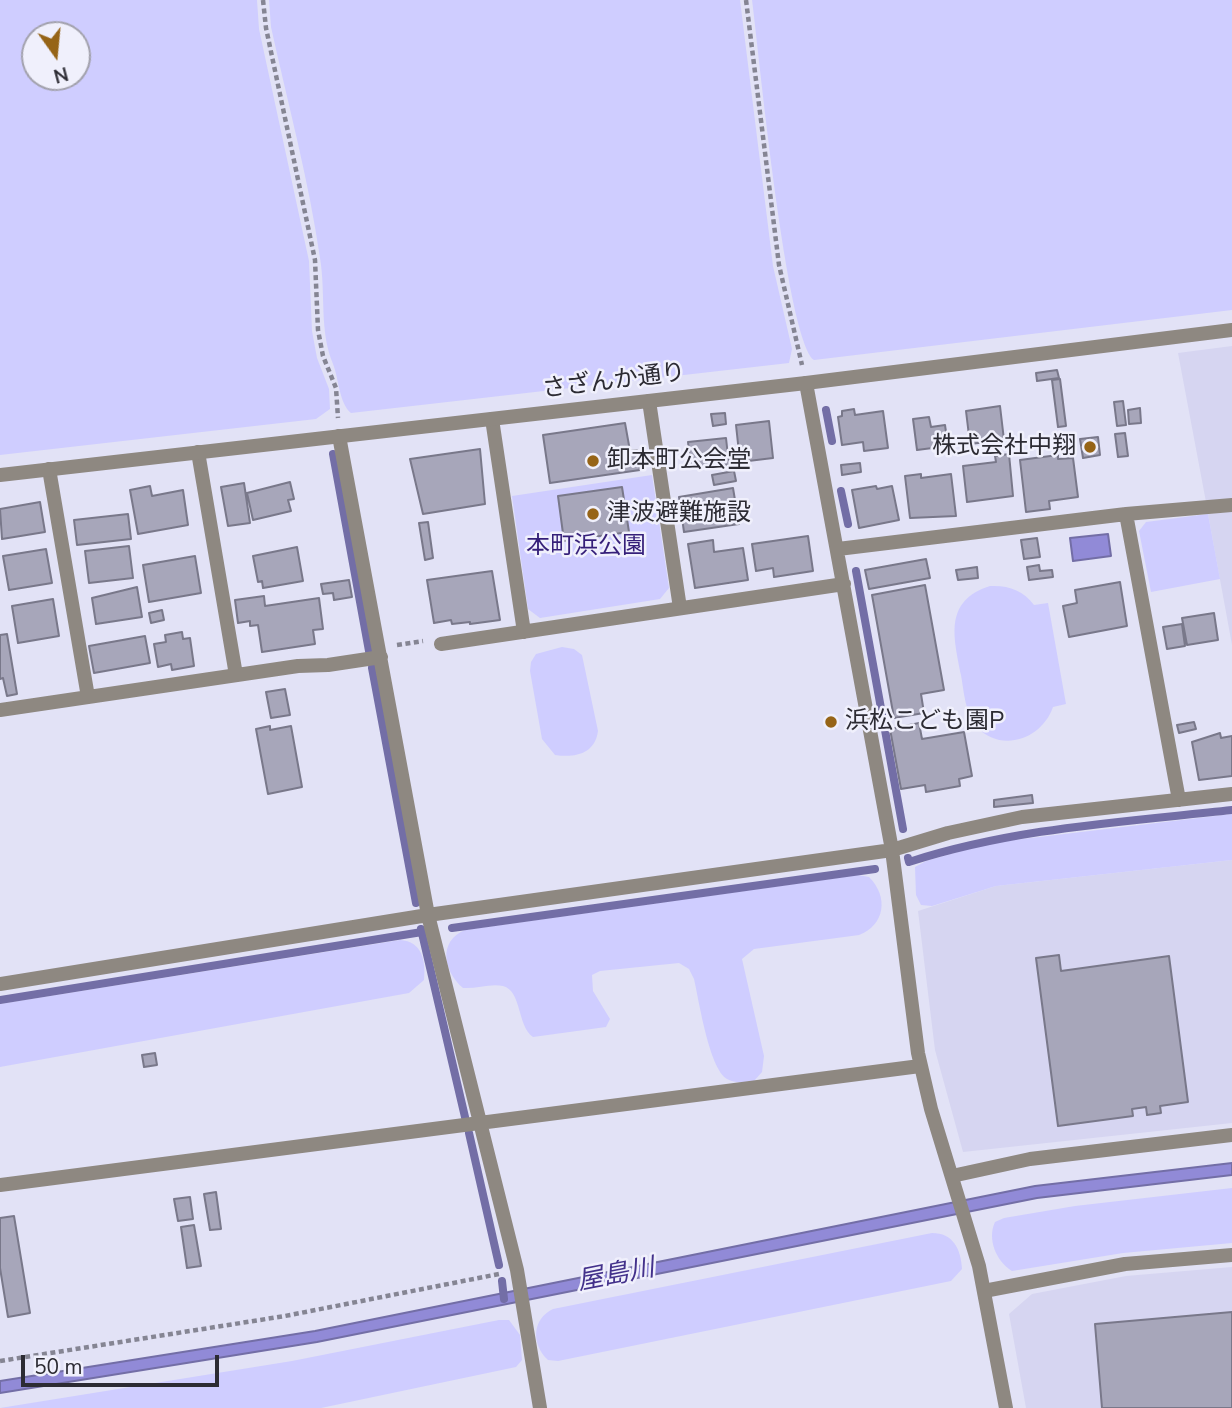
<!DOCTYPE html>
<meta charset="utf-8">
<style>
body{margin:0}
#map{position:relative;width:1232px;height:1408px;overflow:hidden;background:#e2e2f6;font-family:"Nunito Sans",sans-serif}
canvas{display:block}
.north{position:absolute;left:21px;top:21px;width:70px;height:70px;box-sizing:border-box;background:#f0f0fc;border:2px solid #a2a1ac;border-radius:50%;rotate:165deg;font-size:19px;font-weight:700;line-height:28px;text-align:center;color:#2c2b33}
.north::after{content:'';display:block;margin:auto;width:24px;height:32px;background:#966417;clip-path:polygon(50% 0,100% 100%,50% 72%,0 100%)}
.scale{position:absolute;left:21px;top:1355px;width:198px;height:32px;box-sizing:border-box;border:4px solid #2c2b33;border-top:0;padding-left:9px;font-size:21px;line-height:24px;white-space:nowrap;color:#2c2b33;-webkit-text-stroke:5px #f0f0fc;paint-order:stroke}
</style>
<div id="map">
<canvas width="1232" height="1408"></canvas>
<div class="north">N</div>
<div class="scale">50 m</div>
</div>
<script>
const context = document.querySelector('canvas').getContext('2d');
context.lineJoin = 'round';
function paint(path, color) { context.fillStyle = color; context.fill(path, 'evenodd'); }
function stroke(path, color, width, dash) { context.strokeStyle = color; context.lineWidth = width; context.lineCap = dash ? 'butt' : 'round'; context.setLineDash(dash || []); context.stroke(path); }
function write(font, color, halo, rows, align = 'center') {
  context.font = font + ' "Nunito Sans","Noto Sans JP",sans-serif'; context.lineWidth = 5; context.setLineDash([]); context.textBaseline = 'middle'; context.strokeStyle = halo; context.fillStyle = color; for (const [text, x, y, turn = 0] of rows) {
    context.save(); context.translate(x, y); context.rotate((+turn || 0) * Math.PI / 180); context.textAlign = isNaN(turn) ? turn : align; if (halo) context.strokeText(text, 0, 0); context.fillText(text, 0, 0); context.restore();
  }
}
paint(new Path2D(`
 M1232 346V499L1206 502 1178 353Z
 M1232 511V645L1208 514Z
 M1232 860V1123L963 1152 935 1050 918 911 996 886Z
 M1232 1267V1408H1026L1009 1314 1032 1294 1126 1276Z`), '#d6d5f1');
paint(new Path2D(`
 M0 0H257L259 29 309 261 312 331 317 358 329 389 330 409 316 419 0 455ZM35 35H77V77H35Z
 M269 0H740L773 266 792 349 789 363 351 413C339 403 339 379 333 364 319 330 326 294 320 258 309 181 288 104 271 27Z
 M752 0H1232V310L814 360C786 338 759 52 752 0Z
 M652 475 669 588 660 599 540 618 528 609 512 496Z
 M1208 514 1220 579 1151 592 1139 531 1146 522Z
 M990 586C1008 585 1023 590 1034 605L1048 603 1066 704 1053 707C1042 739 1001 754 976 726 965 712 964 692 961 675 954 638 943 601 990 586Z
 M562 647 574 649 582 655 598 731C595 754 575 758 555 755L542 739 530 671 531 662 536 654Z
 M1232 814V860L996 886 932 906 921 905 916 895 915 867 926 861 989 843Z
 M858 875 869 877C889 897 885 925 859 935L754 949 742 959 764 1056 762 1072 754 1081C744 1082 736 1084 727 1079 709 1068 699 1000 694 979L689 969 679 963 600 971 592 975 593 991 610 1019 606 1027 533 1037C517 1026 522 991 503 986 491 983 476 989 463 988 443 971 438 941 465 930Z
 M400 940C422 941 426 961 424 980L409 993 0 1067V1004Z
 M1232 1188V1243L1123 1253 1012 1271C996 1261 987 1239 995 1222L1004 1218 1075 1206Z
 M932 1233C953 1233 961 1249 962 1269L951 1281 558 1361 548 1360C531 1344 532 1319 553 1309Z
 M499 1320H509L520 1335 522 1360 516 1367 321 1408H0L292 1361Z`), '#cfcdff');
const water = new Path2D(`
 M1108 534 1111 556 1073 561 1070 538Z
 M1232 1163V1175L1037 1198 317 1342 0 1393V1381L315 1331 1035 1186Z`);
paint(water, '#918ad7');
stroke(water, '#736ea6', 2);
stroke(new Path2D(`
 M826 410 832 441
 M333 454 369 651
 M841 491 848 524
 M856 571 903 829
 M372 668 416 903
 M908 858 909 862C1014 828 1123 822 1232 810
 M452 928 875 869
 M421 929 465 1117
 M0 1000 422 932
 M469 1133 499 1265
 M502 1281 504 1299`), '#736ea6', 8);
const building = new Path2D(`
 M1057 370 1059 378 1037 381 1036 373Z
 M1060 379 1066 426 1058 427 1052 380Z
 M1123 401 1126 425 1117 426 1114 402Z
 M1000 406 1004 440 970 444 966 411Z
 M1140 408 1141 423 1129 424 1128 410Z
 M854 409 855 415 883 411 888 448 864 451 863 442 842 445 838 417 842 416V411Z
 M725 413 726 424 713 426 711 414Z
 M929 417 931 427 945 425 948 446 917 450 913 419Z
 M769 421 773 458 740 462 736 425Z
 M625 423 630 451 637 450 640 470 550 483 543 435Z
 M1125 433 1128 456 1118 457 1115 434Z
 M1098 437 1100 455 1083 458 1080 439Z
 M726 438 729 465 691 469 688 442Z
 M480 449 485 504 423 514 410 459Z
 M1009 454 1013 496 967 502 963 466 996 462 995 456Z
 M1058 455V459L1073 458 1078 497 1049 501 1050 509 1026 512 1020 460Z
 M860 463 861 472 842 475 841 465Z
 M734 471 736 481 714 485 712 475Z
 M921 474V478L951 474 956 516 910 518 905 476Z
 M290 482 294 499 288 500 291 511 253 520 247 493Z
 M244 483 250 523 228 526 221 487Z
 M150 486 152 496 183 490 188 525 138 534 130 490Z
 M876 486 877 489 892 486 899 520 859 528 852 490Z
 M622 487 629 532 564 541 558 496Z
 M733 488 739 524 684 532 679 497Z
 M40 502 45 532 2 539 0 509Z
 M128 514 131 539 77 545 74 520Z
 M428 522 433 558 425 560 419 523Z
 M808 536 813 571 774 577 773 568 756 571 752 544Z
 M1037 538 1040 557 1024 559 1021 540Z
 M713 540 714 552 743 548 748 580 695 588 688 544Z
 M129 546 133 578 89 583 85 551Z
 M297 547 303 581 263 588 262 581 258 582 253 556Z
 M46 549 52 583 9 590 3 556Z
 M195 556 201 593 149 602 143 565Z
 M926 559 930 578 869 589 865 570Z
 M1039 565 1040 571 1052 570 1053 577 1029 580 1027 567Z
 M977 567 978 578 958 580 956 570Z
 M492 571 500 620 470 624V622L452 624 451 620 434 623 427 580Z
 M349 580 352 597 334 600 333 593 323 594 321 584Z
 M1120 582 1127 626 1069 637 1063 606 1077 603 1075 590Z
 M925 585 944 690 921 694 924 713 894 718 872 595Z
 M137 587 142 617 96 624 92 598Z
 M264 596 265 606 319 598 323 629 313 630 315 644 262 652 258 625 250 626V621L238 623 235 600Z
 M53 599 59 636 18 643 12 606Z
 M162 610 164 620 151 623 149 613Z
 M1214 613 1218 640 1187 645 1182 618Z
 M1182 624 1185 646 1167 649 1163 627Z
 M182 632 183 639 190 638 194 666 172 670 171 664 158 667 154 644 166 642 165 635Z
 M7 634 17 694 7 696 3 678 0 679V635Z
 M145 636 150 663 94 673 89 646Z
 M285 689 290 715 271 718 266 692Z
 M1194 722 1196 729 1179 733 1177 725Z
 M919 723 922 739 964 732 972 776 959 779 960 786 926 792 925 785 901 789 890 729Z
 M270 726V730L291 726 302 787 268 794 256 729Z
 M1220 733 1221 738 1232 736V776L1199 780 1192 742Z
 M1032 795 1033 803 994 807V800Z
 M1059 955 1061 971 1169 956 1188 1102 1160 1106 1161 1113 1147 1115 1146 1107 1132 1109 1133 1116 1058 1126 1036 958Z
 M155 1053 157 1065 144 1067 142 1055Z
 M216 1192 221 1229 210 1230 204 1194Z
 M190 1197 193 1219 178 1221 174 1199Z
 M14 1216 30 1313 8 1317 0 1268V1218Z
 M194 1225 201 1266 187 1268 181 1227Z
 M1232 1312V1408H1102L1095 1324Z`);
paint(building, '#a7a6ba');
stroke(building, '#79788a', 2);
stroke(new Path2D(`
 M263 0 266 28 315 260 318 330 323 356 336 388 338 418
 M746 0 779 265 802 365
 M397 645 423 641
 M0 1361 285 1316 499 1274`), '#858593', 4.5, [5, 3.5]);
stroke(new Path2D(`
 M806 383 892 850 918 1053 931 1109 979 1266 1006 1408
 M649 401 680 608
 M492 419 524 632
 M339 436 428 915 517 1270 540 1408
 M198 452 236 675
 M49 469 88 697
 M1126 514 1179 800
 M838 549 1126 514 1232 505
 M441 644 844 584
 M0 710 298 666 328 665 381 657
 M0 984 428 915 892 850 948 833 1022 817 1232 794
 M952 1176 1030 1159 1232 1135
 M0 1185 920 1066
 M984 1291 1125 1264 1232 1255`), '#8e8881', 14);
stroke(new Path2D(`
 M0 475 806 383 1232 330`), '#8e8881', 14);
for (const [x, y, r, color] of [
 [1090,447,7,"#966417"],
 [593,461,7,"#966417"],
 [593,514,7,"#966417"],
 [831,722,7,"#966417"]
]) { const dot = new Path2D(); dot.arc(x, y, r, 0, 2 * Math.PI); context.fillStyle = color; context.fill(dot); stroke(dot, '#f0f0fc', 2.5); }
write('24px', '#2c2b33', '#f0f0fc', [
 ["さざんか通り",614,382,-7]
]);
write('24px', '#2c2b33', '#f0f0fc', [
 ["株式会社中翔",1076,447,"right"],
 ["卸本町公会堂",607,461],
 ["津波避難施設",607,514],
 ["浜松こども園P",845,722]
], 'left');
write('24px', '#351f79', '#f0f0fc', [
 ["本町浜公園",586,547]
]);
write('italic 26px', '#43318b', '#f0f0fc', [
 ["屋島川",616,1276,-11]
]);
</script>
